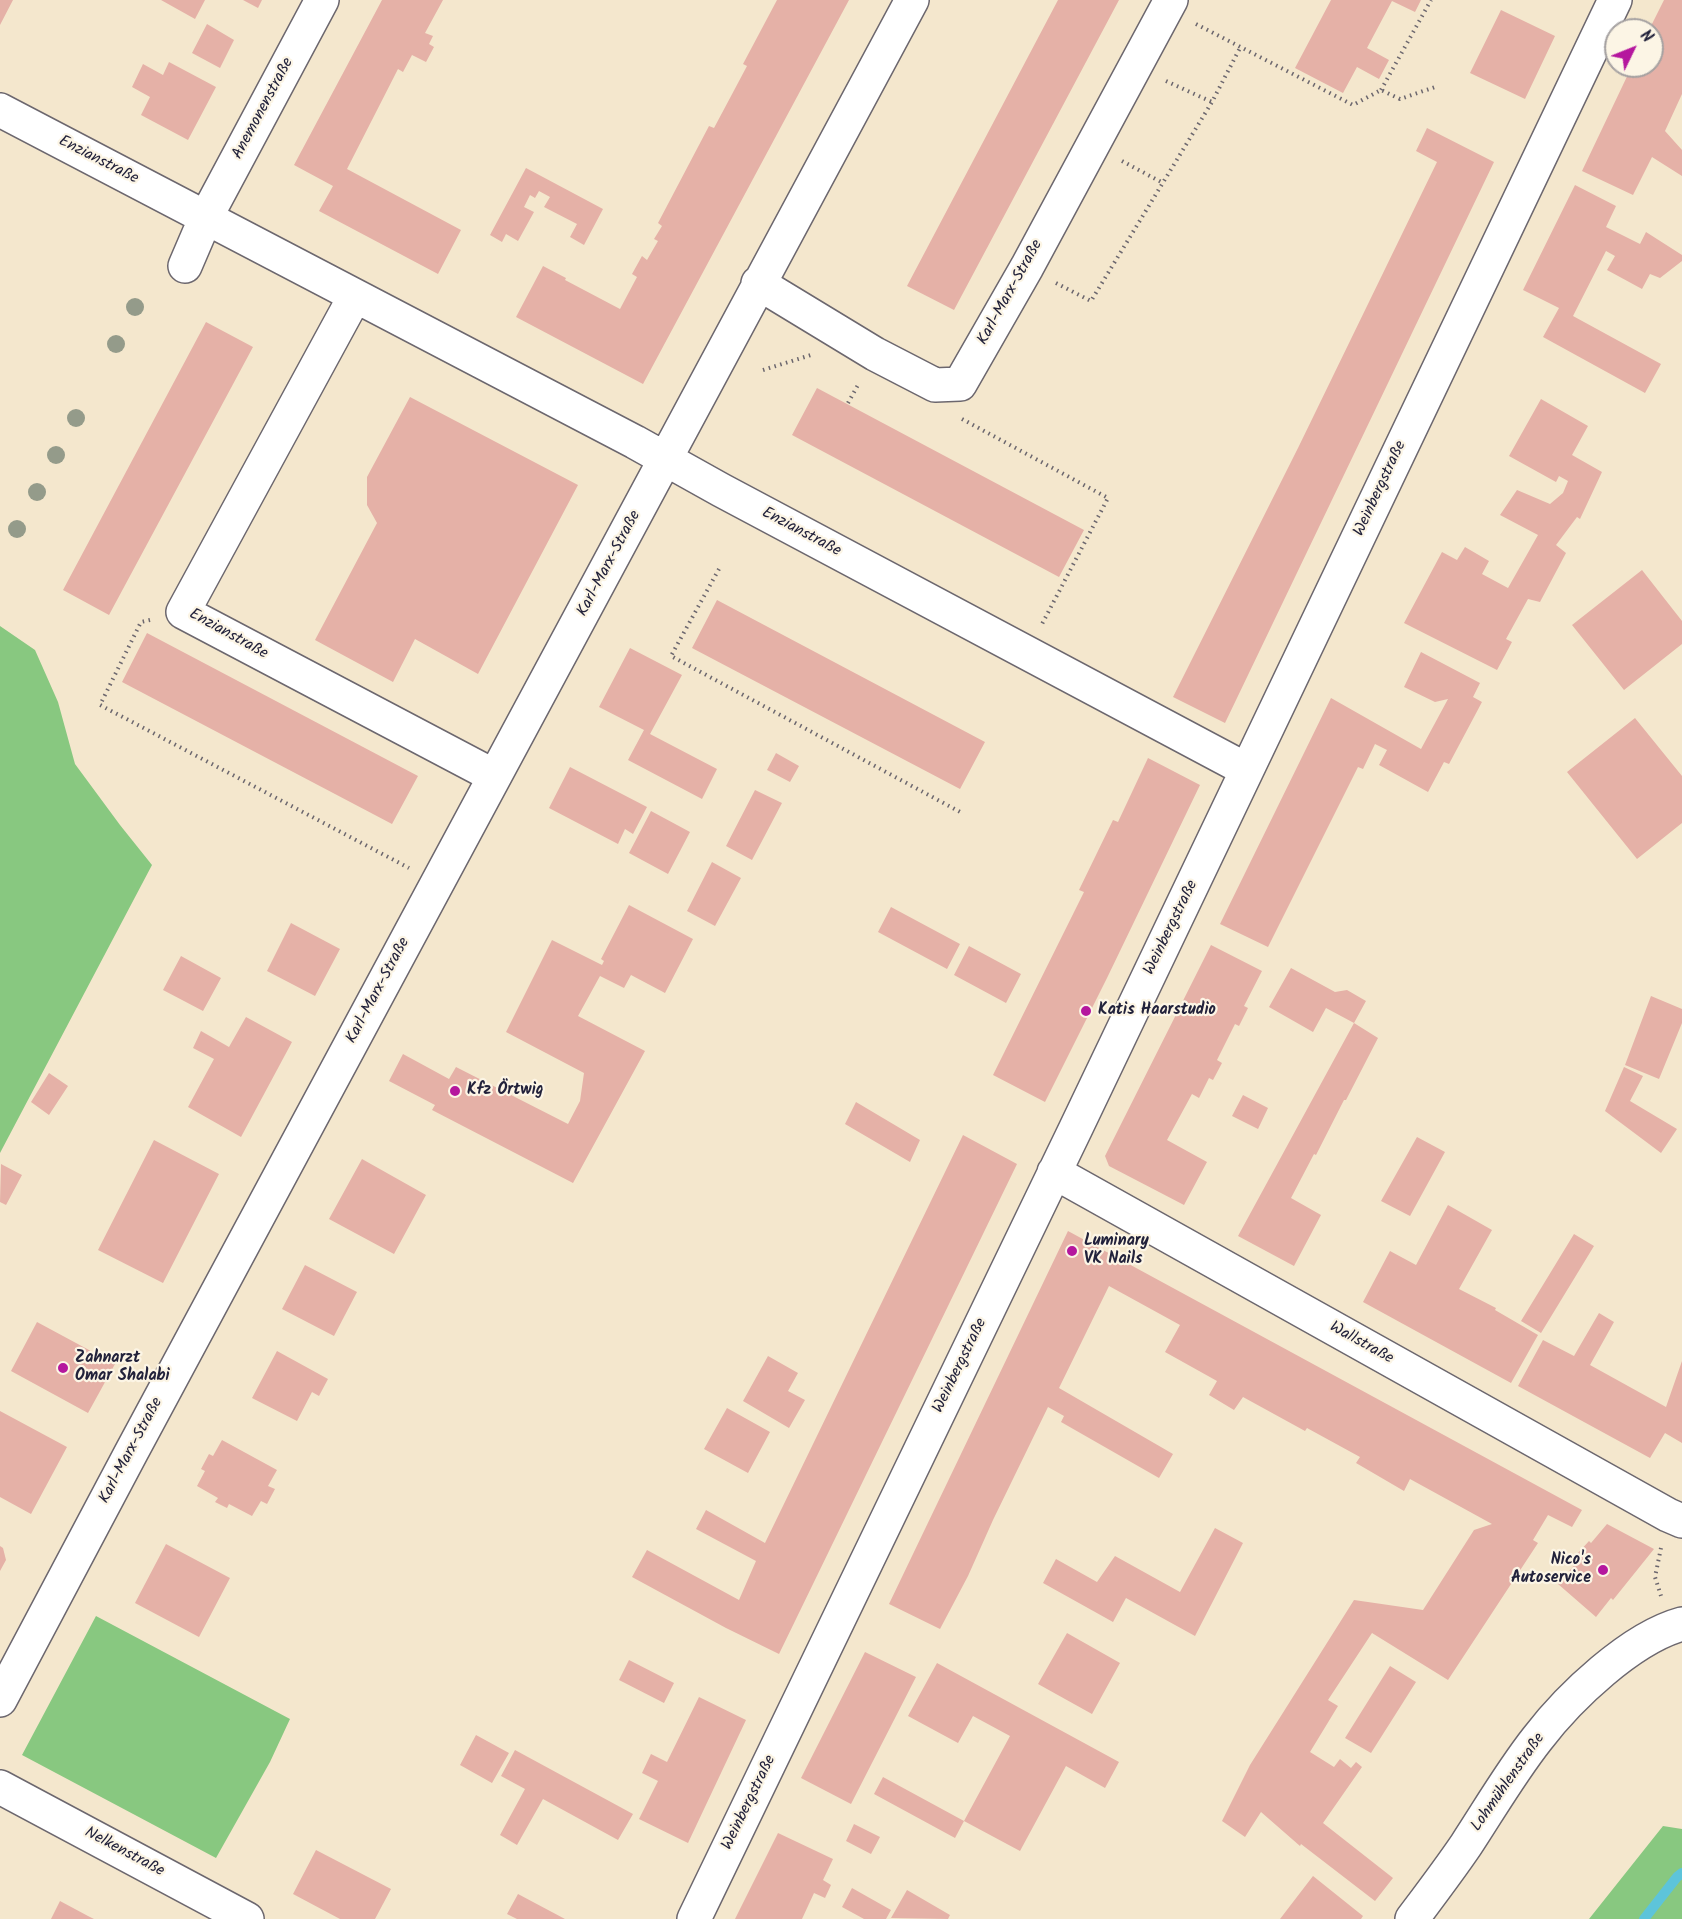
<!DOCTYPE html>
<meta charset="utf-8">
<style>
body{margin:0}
#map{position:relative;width:1682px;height:1919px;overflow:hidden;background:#f4e7cd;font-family:Kalam,sans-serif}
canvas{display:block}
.north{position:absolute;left:1604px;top:18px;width:60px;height:60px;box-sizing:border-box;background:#fcf5e5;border:2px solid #a5a1a1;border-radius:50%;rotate:47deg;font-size:16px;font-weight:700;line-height:24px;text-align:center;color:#22223b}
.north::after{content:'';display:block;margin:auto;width:21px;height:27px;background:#b5179e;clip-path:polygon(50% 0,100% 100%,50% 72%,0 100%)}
</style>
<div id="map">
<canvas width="1682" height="1919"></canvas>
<div class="north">N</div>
</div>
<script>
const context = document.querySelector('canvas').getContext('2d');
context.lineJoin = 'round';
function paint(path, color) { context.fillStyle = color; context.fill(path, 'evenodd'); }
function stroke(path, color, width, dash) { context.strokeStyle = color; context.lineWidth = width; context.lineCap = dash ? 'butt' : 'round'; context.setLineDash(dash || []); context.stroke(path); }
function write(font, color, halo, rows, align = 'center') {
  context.font = font + ' Kalam,sans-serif'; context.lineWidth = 4.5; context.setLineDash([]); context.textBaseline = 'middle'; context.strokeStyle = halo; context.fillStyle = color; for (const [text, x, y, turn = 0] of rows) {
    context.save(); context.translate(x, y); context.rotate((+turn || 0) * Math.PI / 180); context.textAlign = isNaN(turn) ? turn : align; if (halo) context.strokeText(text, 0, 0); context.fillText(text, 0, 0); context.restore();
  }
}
paint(new Path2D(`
 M0 626 35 650 58 702 75 764 120 825 152 865 0 1153Z
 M96 1616 290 1719 270 1762 216 1858 22 1755Z
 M1663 1826 1682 1829V1919H1589Z`), '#88c880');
stroke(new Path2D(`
 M1644 1919 1677 1877 1682 1873`), '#5dc4da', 10);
paint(new Path2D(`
 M0 0H13L0 25Z
 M161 0H205L195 19Z
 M243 0H262L258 8Z
 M382 0H443L425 33 433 36 429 44 434 47 426 62 412 55 403 72 398 69 347 169 461 230 438 274 319 211 333 186 294 165Z
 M777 0H849L643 384 516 317 543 266 566 278 565 280 620 309 637 277 632 274 642 256 647 260 658 241 654 239 662 226 658 223 709 126 714 128 730 98 747 66 743 64Z
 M1058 0H1119L954 310 907 286Z
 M1331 0H1421L1415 12 1392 1 1367 48 1389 60 1379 79 1357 67 1343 93 1295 68Z
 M1664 0H1682V94L1665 131 1682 150V176L1652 157 1633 195 1582 171 1632 66H1652V30H1649Z
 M1501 10 1555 36 1525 99 1470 73Z
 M207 24 234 40 220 68 192 53Z
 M169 62 216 87 188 140 141 115 150 97 132 87 143 64 163 75Z
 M1427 128 1494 162 1225 723 1173 697 1298 448 1437 162 1416 151Z
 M526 168 603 209 584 245 570 237 577 224 544 207 550 197 539 191 535 198 530 195 524 207 534 212 518 241 506 234 502 242 490 235Z
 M1575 185 1616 206 1606 227 1640 244 1646 232 1682 255V261L1660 278 1650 274 1642 289 1607 270 1615 256 1606 251 1573 316 1661 364 1645 393 1543 337 1559 308 1523 290Z
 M206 322 253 347 109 615 63 590Z
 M817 388 1084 530 1059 577 792 435Z
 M410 397 578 485 478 674 415 639 393 682 315 640 377 523 367 505V477Z
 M1541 399 1588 426 1572 455 1602 472 1580 519 1577 517 1556 545 1566 553 1540 602 1528 599 1506 639 1512 642 1497 670 1404 623 1442 552 1457 560 1465 547 1489 561 1482 574 1508 588 1538 535 1500 515 1517 490 1550 504 1563 493 1568 481 1559 476 1556 482 1509 456Z
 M1642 570 1682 621V644L1624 690 1572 625Z
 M717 600 985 742 960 789 692 648Z
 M147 633 418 776 392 824 122 682Z
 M630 648 682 675 650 734 717 769 702 799 628 760 644 730 599 707Z
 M1421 652 1480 683 1473 697 1482 702 1449 764 1444 762 1428 792 1379 765 1387 750 1375 744 1363 769 1358 767 1268 947 1220 924 1331 698 1421 749 1448 699 1435 702 1404 687Z
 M1635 718 1682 776V823L1637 859 1567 772Z
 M776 753 799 766 790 782 767 770Z
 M1148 758 1200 785 1107 978 1045 1102 993 1075 1084 892 1079 890 1113 820 1118 822Z
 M570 767 647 807 633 834 625 829 618 844 549 808Z
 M755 790 782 803 752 860 726 846Z
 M651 811 690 832 668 874 629 853Z
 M712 862 741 878 715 926 687 911Z
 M629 905 693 939 665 993 631 975 624 988 600 976 578 1016 645 1051 573 1183 432 1110 435 1105 389 1081 403 1054 449 1079 456 1067 568 1124 580 1101 584 1073 506 1032 552 940 602 965 604 961 601 959Z
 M891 907 960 944 947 969 878 932Z
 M291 923 340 949 315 996 267 971Z
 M1211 945 1262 971 1244 1006 1248 1008 1239 1026 1235 1024 1217 1060 1222 1063 1213 1080 1209 1078 1199 1098 1192 1094 1167 1140 1207 1162 1184 1205 1109 1166 1105 1156Z
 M969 946 1021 974 1006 1003 954 975Z
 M181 956 221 978 203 1011 163 990Z
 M1291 968 1335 992 1347 990 1366 1001 1354 1023 1378 1038 1346 1100H1344L1316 1155 1314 1154 1291 1198 1321 1215 1294 1266 1238 1236 1354 1023 1326 1008 1313 1032 1269 1007Z
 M1651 996 1682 1009V1023L1659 1079 1625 1065Z
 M246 1017 292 1042 241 1137 188 1107 214 1059 193 1048 201 1031 229 1047Z
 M1624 1067 1643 1076 1630 1101 1677 1129 1661 1153 1605 1111Z
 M49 1073 68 1086 49 1115 31 1102Z
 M1243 1095 1268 1108 1258 1129 1232 1116Z
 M856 1102 920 1140 910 1162 845 1124Z
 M963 1135 1017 1164 779 1654 726 1628 632 1577 647 1550 739 1600 756 1561 696 1529 706 1510 765 1543Z
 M1417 1137 1445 1152 1410 1216 1381 1201Z
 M154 1140 219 1174 163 1283 98 1250Z
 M362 1159 426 1195 394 1254 329 1219Z
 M1 1164 22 1175 6 1205 0 1202Z
 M1448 1205 1492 1230 1459 1289 1496 1308 1495 1310 1538 1335 1511 1383 1363 1302 1390 1251 1416 1265Z
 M1068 1231 1582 1510 1572 1527 1548 1515 1533 1540 1538 1543 1448 1680 1372 1633 1328 1700 1338 1706 1310 1752 1334 1767 1340 1759 1351 1768 1356 1762 1362 1767 1323 1823 1393 1878 1375 1901 1301 1844 1300 1846 1261 1812 1245 1837 1222 1821 1250 1765 1354 1600 1423 1610 1474 1530 1492 1524 1410 1479 1404 1491 1356 1463 1360 1457 1307 1428 1305 1431 1243 1397 1234 1410 1209 1395 1217 1381 1165 1352 1180 1325 1109 1286 1059 1388 1173 1454 1159 1478 1061 1422 1064 1416 1048 1407 993 1520 968 1576 940 1629 889 1604Z
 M1574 1234 1594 1246 1541 1333 1521 1321Z
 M305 1265 357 1292 334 1336 282 1309Z
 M1599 1313 1614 1322 1590 1365 1666 1407 1682 1361V1443L1665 1433 1650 1458 1518 1386 1543 1340 1574 1356Z
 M37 1322 115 1364 88 1413 11 1371Z
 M277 1351 328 1379 319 1396 312 1392 297 1421 252 1398Z
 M768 1356 798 1373 788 1391 805 1400 789 1428 743 1401Z
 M727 1408 770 1432 748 1473 704 1449Z
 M0 1411 67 1447 31 1514 0 1497Z
 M222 1440 277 1470 268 1486 275 1489 267 1504 261 1501 252 1516 229 1504 227 1508 215 1502 218 1498 197 1486 205 1471 201 1469 209 1454 213 1456Z
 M1607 1524 1654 1549 1613 1600 1611 1598 1596 1617 1558 1584 1582 1556 1578 1553 1589 1541 1591 1543Z
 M1215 1528 1243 1543 1195 1636 1126 1598 1113 1622 1043 1583 1056 1559 1097 1582 1115 1556 1180 1592Z
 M166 1544 230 1578 199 1637 135 1603Z
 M0 1546 3 1548 6 1560 0 1571Z
 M1067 1633 1120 1663 1092 1714 1038 1684Z
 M865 1652 916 1677 851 1804 801 1778Z
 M629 1660 674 1683 664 1703 619 1680Z
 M937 1663 1119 1762 1105 1788 1066 1766 1020 1851 964 1821 955 1838 874 1794 883 1777 964 1821 1010 1736 973 1716 958 1743 908 1716Z
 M1390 1666 1416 1682 1371 1753 1345 1738Z
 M699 1697 746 1720 688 1843 639 1819 658 1781 642 1773 651 1754 667 1762Z
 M476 1735 509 1753 492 1783 460 1765Z
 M515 1750 633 1814 618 1840 543 1799 517 1845 500 1835 525 1789 501 1776Z
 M854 1824 880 1837 871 1854 846 1841Z
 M778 1833 833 1859 823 1880 831 1885 825 1898 814 1893 802 1919H735Z
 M316 1850 391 1889 375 1919H340L293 1894Z
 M1313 1876 1363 1916 1361 1919H1280Z
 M852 1888 891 1910 886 1919H864L842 1907Z
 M907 1890 950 1915 948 1919 891 1918Z
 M518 1894 565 1919H517L507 1914Z
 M60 1901 88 1916 94 1919H51Z`), '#e5b1a7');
const minor = new Path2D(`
 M0 110 635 442 721 490 1247 770
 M185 266 206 217 322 0
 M758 283 875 354 935 385 960 384 1027 267 1171 0
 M355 296 183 612 494 776
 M1054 1172 1668 1515 1682 1521
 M0 1700 132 1451 912 0
 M0 1787 247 1919
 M694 1919 1075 1130 1615 0`);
const major = new Path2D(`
 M1412 1919C1430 1895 1449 1870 1466 1845 1489 1810 1511 1772 1537 1739 1569 1697 1631 1638 1682 1624`);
stroke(minor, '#6c676e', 36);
stroke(major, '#6c676e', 36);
stroke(new Path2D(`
 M1196 24 1353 105 1381 90 1400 99 1438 86
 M1166 81 1212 102
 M1381 90 1431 0
 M1122 161 1163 183
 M1056 283 1091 301 1212 102 1241 46
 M763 370 811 355
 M848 403 859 383
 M962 419 1108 498 1042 624
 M719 569 671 656 962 813
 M150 620 141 622 100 705 409 868
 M1661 1548 1655 1577 1661 1596`), '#6c676e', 4, [1.5, 4.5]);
stroke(minor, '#fff', 33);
stroke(major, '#fff', 33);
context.fillStyle = '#949b8a';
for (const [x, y] of [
 [135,307],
 [116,344],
 [76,418],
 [56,455],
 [37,492],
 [17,529]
]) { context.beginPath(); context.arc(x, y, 9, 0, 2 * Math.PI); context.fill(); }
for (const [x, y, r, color] of [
 [1086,1011,6,"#b5179e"],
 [455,1091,6,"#b5179e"],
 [1072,1251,6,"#b5179e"],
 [63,1368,6,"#b5179e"],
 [1603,1570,6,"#b5179e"]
]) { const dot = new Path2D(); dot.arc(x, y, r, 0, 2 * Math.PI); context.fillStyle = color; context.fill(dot); stroke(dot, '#fcf5e5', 2); }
write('16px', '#22223b', '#fcf5e5', [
 ["Anemonenstraße",264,109,-62],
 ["Enzianstraße",98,161,27],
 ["Karl-Marx-Straße",1011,293,-61],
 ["Weinbergstraße",1381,489,-65],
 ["Enzianstraße",801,533,28],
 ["Karl-Marx-Straße",610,564,-62],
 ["Enzianstraße",228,635,29],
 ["Weinbergstraße",1172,928,-64],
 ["Karl-Marx-Straße",379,991,-62],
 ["Wallstraße",1361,1344,29],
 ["Weinbergstraße",961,1366,-64],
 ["Karl-Marx-Straße",132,1451,-62],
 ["Lohmühlenstraße",1509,1783,-55],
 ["Weinbergstraße",750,1803,-64],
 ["Nelkenstraße",124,1853,28]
]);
write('bold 16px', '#22223b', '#fcf5e5', [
 ["Katis Haarstudio",1098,1011],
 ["Kfz Örtwig",467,1091],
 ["Luminary",1084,1242],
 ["VK Nails",1084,1260],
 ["Zahnarzt",75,1359],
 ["Omar Shalabi",75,1377],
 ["Nico's",1591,1561,"right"],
 ["Autoservice",1591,1579,"right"]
], 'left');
</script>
